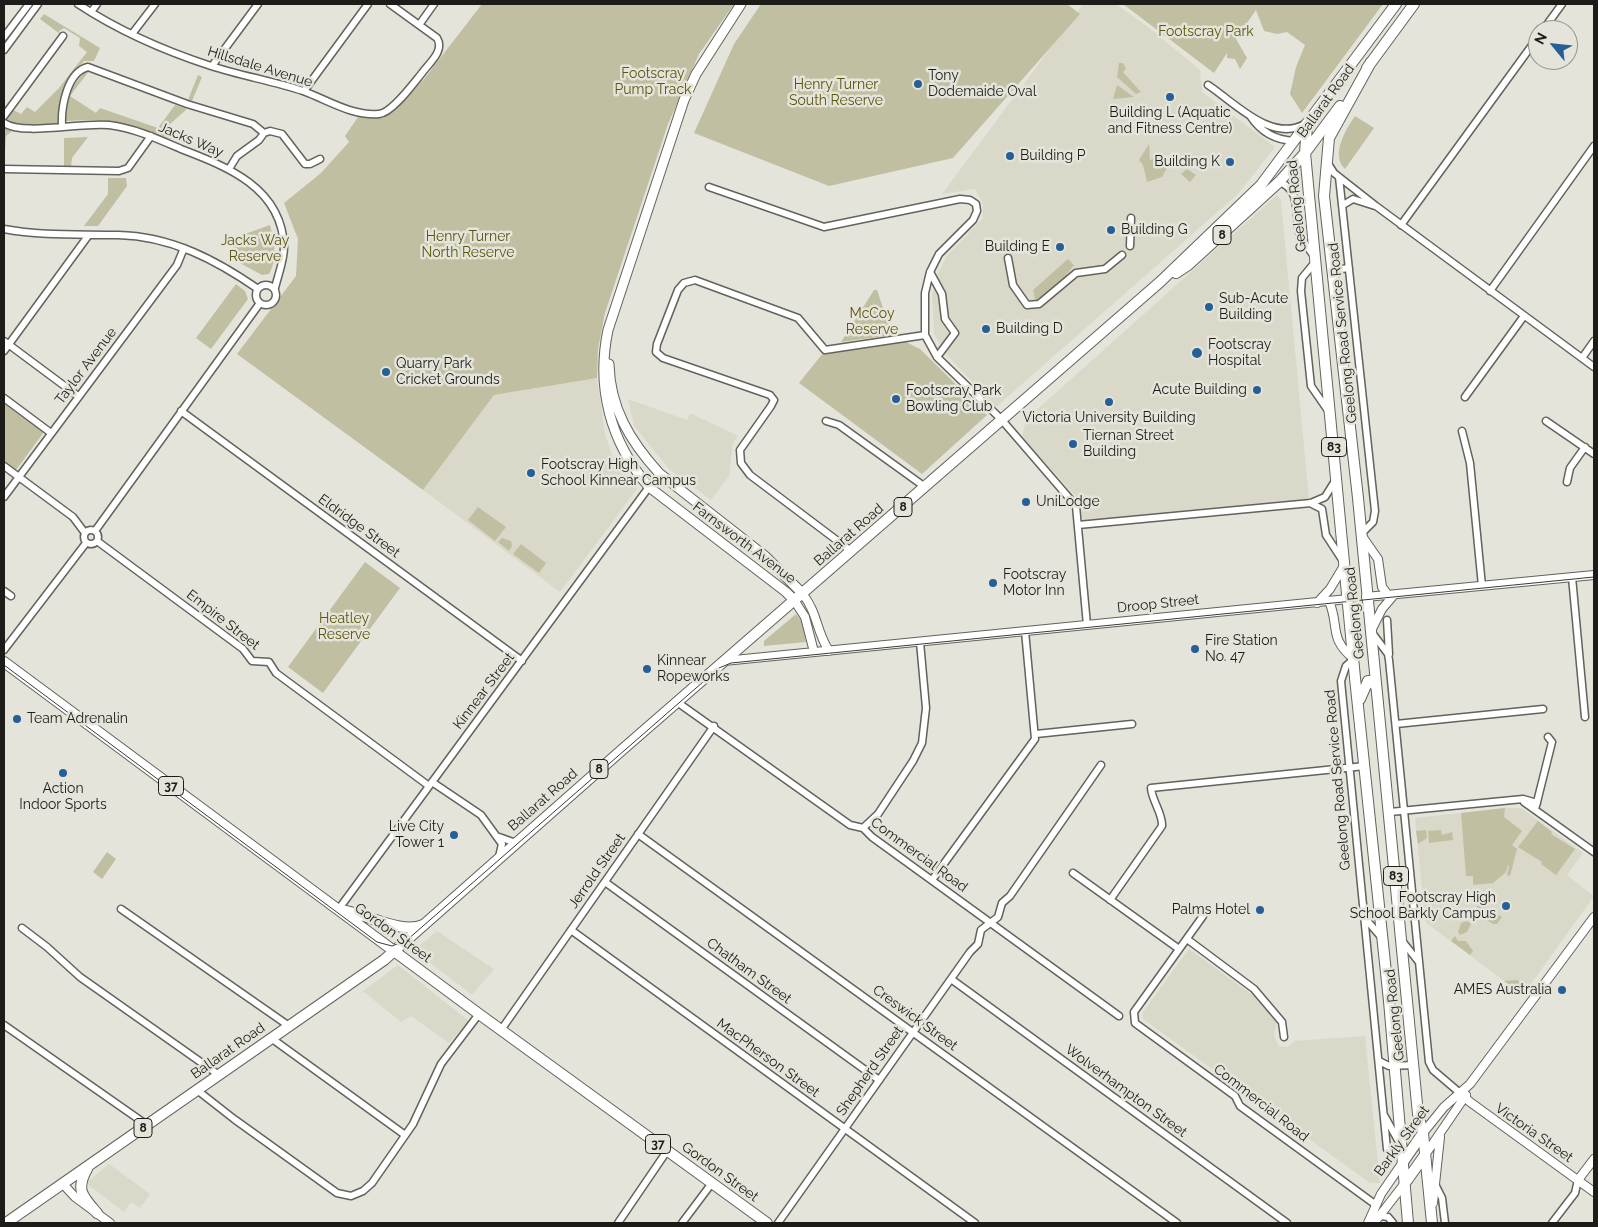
<!DOCTYPE html>
<style>
body{margin:0}
#map{position:relative;width:1598px;height:1227px;overflow:hidden;background:#e4e4db;font-family:Raleway,sans-serif}
canvas{display:block}
.frame{position:absolute;inset:0;border:5px solid #1d1c19;pointer-events:none}
.north{position:absolute;left:1528px;top:20px;width:50px;height:50px;box-sizing:border-box;background:#e4e4db;border:1px solid #94948d;border-radius:50%;rotate:298deg;font-size:14px;font-weight:700;line-height:20px;text-align:center;color:#1d1c19}
.north::after{content:'';display:block;margin:auto;width:18px;height:22px;background:#275e96;clip-path:polygon(50% 0,100% 100%,50% 72%,0 100%)}
</style>
<div id="map">
<canvas width="1598" height="1227"></canvas>
<div class="frame"></div>
<div class="north">N</div>
</div>
<script>
const context = document.querySelector('canvas').getContext('2d');
context.lineJoin = 'round';
function paint(path, color) { context.fillStyle = color; context.fill(path, 'evenodd'); }
function stroke(path, color, width, dash) { context.strokeStyle = color; context.lineWidth = width; context.lineCap = dash ? 'butt' : 'round'; context.setLineDash(dash || []); context.stroke(path); }
function write(font, color, halo, rows, align = 'center') {
  context.font = font + ' Raleway,sans-serif'; context.lineWidth = 5; context.setLineDash([]); context.textBaseline = 'middle'; context.strokeStyle = halo; context.fillStyle = color; for (const [text, x, y, turn = 0] of rows) {
    context.save(); context.translate(x, y); context.rotate((+turn || 0) * Math.PI / 180); context.textAlign = isNaN(turn) ? turn : align; if (halo) context.strokeText(text, 0, 0); context.fillText(text, 0, 0); context.restore();
  }
}
paint(new Path2D(`
 M1083 4H1116L1152 30 1200 70 1202 92 1275 147 1238 194 996 407 946 354 934 334 932 294 937 275 947 256 983 218V203L975 189 942 194Z
 M1277 195 1281 200 1309 499 1083 521 1079 500 1022 437 1025 425 1032 414Z
 M597 378 605 434 613 457 637 489 560 592 423 490 494 395Z
 M628 399 687 420 690 413 738 436 733 443 729 476 711 500 670 470 634 426Z
 M1504 808H1521L1583 853 1567 875 1594 896 1523 995 1425 922 1415 818Z
 M437 931 494 969 472 995 419 954V946Z
 M1189 949 1254 996 1277 1021 1274 1036 1279 1046 1288 1047 1294 1041 1365 1036 1380 1183H1370L1143 1019V1012Z
 M398 965 469 1021 449 1043 411 1016 401 1022 364 992 358 995Z
 M109 1164 150 1194 140 1208 131 1202 124 1212 86 1183Z`), '#dad9c9');
paint(new Path2D(`
 M482 4H734L699 54 668 124 605 313 598 349 597 378 494 395 423 490 237 354 296 276 298 239 284 203 321 173 349 142 345 136 358 117 383 118 396 110 424 79Z
 M761 4H1067L1080 14 953 158 829 186 694 133 734 44Z
 M1123 4H1383L1302 113 1290 94 1296 67 1305 45 1287 32 1277 34 1264 31 1256 10 1236 39 1247 58 1240 69 1235 59 1227 58V53L1214 73Z
 M44 14 100 48 94 61H84C65 83 59 94 59 124L17 126 4 119V105L21 114 27 107 35 112 59 88 87 52 79 46 80 38 64 28 59 31 60 34 40 19Z
 M1119 63H1123L1126 69 1123 72 1141 92 1136 94 1117 77Z
 M89 71 70 96 96 113 100 108 158 128 175 105 187 109 169 125 175 135 171 139C131 123 109 118 66 121 61 102 73 85 85 72Z
 M198 75 202 77 192 101 188 100Z
 M1117 85 1134 97 1113 99Z
 M1355 116 1374 128 1345 169C1330 155 1346 129 1355 116Z
 M4 127 12 131 6 136 4 167Z
 M88 137 72 158 71 167H64V138Z
 M1149 144 1150 160 1160 156 1166 160 1168 166 1162 177 1147 182 1143 165 1139 160Z
 M1187 169 1196 175 1190 182 1181 174Z
 M108 178H126L127 186 98 226H84L108 194Z
 M270 225C274 241 278 259 269 274L262 275 227 256 242 235Z
 M1068 259 1074 265 1064 278 1036 303 1033 290Z
 M236 284 245 291 248 299 211 349 196 338Z
 M874 290H877L892 335 841 342Z
 M906 342 920 349 987 415 922 474 799 383 823 353Z
 M4 403 44 432 16 470 4 461Z
 M478 507 506 527 495 541 468 520Z
 M502 538 511 541 512 546 509 551 498 542Z
 M521 544 546 563 539 573 513 554Z
 M365 562 400 588 323 693 288 667Z
 M796 614 803 623 806 642 764 646V641Z
 M1505 808 1504 817 1522 831 1512 845 1517 849 1510 876 1507 875 1509 866 1508 865 1506 872 1493 883 1473 885V876H1466L1461 813Z
 M1538 821 1552 832 1551 834 1575 849 1556 875 1541 864 1542 862 1518 847Z
 M1426 830 1427 838 1418 844 1416 831Z
 M1441 830 1442 835 1452 832 1453 840 1429 843 1428 831Z
 M107 852 116 859 102 879 93 872Z
 M1483 902 1488 909 1502 917 1497 924H1493L1479 915 1477 906Z
 M1467 921 1471 924 1467 932 1460 935 1458 932 1461 923Z
 M1455 936 1458 941H1466L1473 951 1470 955 1451 941Z
 M1517 980 1528 988 1523 995 1504 981Z`), '#c1bfa1');
const minor = new Path2D(`
 M78 4C119 31 165 51 211 66 242 76 273 81 303 91 328 100 351 116 379 114 392 113 413 84 422 73 429 63 445 51 437 38L390 4
 M91 12 97 4
 M419 25 434 4
 M1543 30 1562 4
 M132 34 155 4
 M4 37 29 4
 M4 50 38 4
 M212 66 258 4
 M1208 85C1234 102 1271 143 1305 124
 M304 91 368 4
 M4 116 63 36
 M1251 117C1261 132 1276 140 1294 141
 M4 123C23 136 82 122 109 125 134 128 158 139 181 149 228 167 282 188 284 247 284 261 278 275 275 288
 M62 126C61 107 67 72 88 67L187 104 253 124 264 133
 M1327 162 1334 173 1376 206 1594 367
 M4 169 119 171 128 168 151 136
 M229 169 237 156 259 140 264 133 270 131 282 134 305 164H310L320 159
 M1339 177 1375 511 1373 522 1361 534
 M1279 182C1301 189 1295 215 1299 232 1301 240 1309 249 1314 256
 M709 187 824 227 960 199 970 200 976 204 977 211 973 220 939 254 930 272 925 293V335L937 357 1001 419 1076 506 1087 625
 M1343 205 1353 199 1375 206
 M1401 225 1538 37
 M4 229C42 236 79 234 118 235 171 236 216 260 258 289
 M1130 246 1131 218
 M1008 258 1013 285 1027 305 1039 304 1076 273 1105 269 1122 255
 M1316 261 1302 278 1301 291 1311 386 1329 412
 M1333 270 1349 268
 M930 272 942 294 945 319 955 333 937 357
 M256 295a10 10 0 1 1 20 0a10 10 0 1 1-20 0Z
 M1490 291 1594 146
 M4 341 78 396
 M4 351 88 236
 M1582 358 1594 341
 M1465 397 1524 316
 M4 398 51 433
 M181 411 522 661
 M826 421 839 425 925 487
 M1546 421 1594 454
 M1462 431 1470 463 1482 586
 M4 466 73 517 85 533
 M1567 482 1570 468 1585 447
 M4 497 177 265 184 248
 M1310 503 1322 509 1326 535 1343 561
 M1078 525 1311 503 1325 497 1335 481
 M84 537a7 7 0 1 1 14 0a7 7 0 1 1-14 0Z
 M95 531 260 303
 M97 541 243 649 252 661 269 662 276 673 429 786
 M851 551 750 475 741 463 740 450 771 406 774 400 770 395 663 358 656 352 657 344 678 290 684 283 695 280 798 318 825 350 925 335
 M1572 577 1585 717
 M4 591 11 596
 M1387 620 1389 654
 M1373 634 1388 654 1389 660 1429 1062 1433 1070 1460 1093
 M4 650 86 543
 M1354 659 1346 666 1341 681 1387 1149
 M677 702 850 825 863 828 872 837 1119 1016
 M1396 724 1543 709
 M1036 734 1132 724
 M432 782 481 815 502 844 499 857
 M1524 802 1594 852
 M1536 806 1552 742 1548 737
 M1390 812 1523 799 1537 803
 M863 828 878 814 913 761 922 743 926 708 920 642
 M638 834 1177 1223
 M499 837 513 842 517 841
 M1073 873 1179 949
 M932 880 1035 739 1025 631
 M605 882 879 1080
 M1110 900 1162 826C1163 814 1152 801 1151 788L1365 766
 M121 909 289 1026
 M338 910 649 487
 M1203 916 1134 1012 1135 1023 1235 1096 1240 1106 1376 1205
 M1364 917 1382 938
 M22 928 47 947 80 977 219 1075
 M571 930 975 1223
 M1187 939 1254 989 1282 1022 1284 1037
 M1403 942 1418 961
 M951 979 1287 1223
 M4 1025 147 1125
 M501 1030 714 726
 M271 1038 405 1135
 M1379 1061 1389 1066 1414 1065
 M197 1090 234 1119 337 1193 351 1196 363 1191 372 1183 413 1124 441 1064 479 1014
 M1384 1115 1399 1142
 M1434 1182 1442 1198 1445 1223
 M1381 1216 1388 1217 1393 1223
 M618 1223 667 1151
 M682 1223 712 1183
 M778 1223 970 952 978 944 981 930 998 917 1002 903 1010 896 1101 765
 M1552 1223 1575 1193 1578 1180`);
const tertiary = new Path2D(`
 M1362 536 1378 559 1382 587 1388 595
 M802 593C818 613 816 631 829 651
 M1366 597 1594 575
 M794 600 805 617 814 652
 M1329 601C1340 627 1328 638 1354 659
 M1317 603 1330 589 1345 564
 M1371 631 1382 609 1394 595
 M724 661 1348 599
 M1460 1093 1470 1102 1594 1192
 M1423 1133 1444 1107 1470 1084 1594 917
 M1425 1155 1466 1095
 M1578 1180 1594 1159
 M63 1184 75 1197 110 1223
 M1433 1203 1440 1137
 M1368 1223 1381 1194 1403 1162
 M1374 1223 1405 1183`);
const secondary = new Path2D(`
 M741 4 696 74 684 100 608 330C596 387 610 442 649 487L786 592 794 600
 M609 364C610 408 630 441 659 473L765 556 802 593`);
const primary = new Path2D(`
 M4 662 479 1014 767 1223
 M339 910C364 912 401 935 423 925`);
const trunk = new Path2D(`
 M1371 62 1329 138 1324 196 1358 498 1418 1114 1423 1133 1432 1223
 M1367 68 1414 4
 M1307 126 1305 153 1355 678 1389 1001 1408 1223
 M1176 273 1188 265 1279 182 1305 153 1340 106
 M1360 699 1368 681H1373L1376 687
 M1403 1162 1423 1133
 M87 1169C75 1190 83 1197 97 1213
 M1405 1183 1425 1155
 M6 1223 384 960 623 749 1160 282 1261 185 1396 4`);
stroke(minor, '#63625b', 9);
stroke(tertiary, '#63625b', 10);
stroke(secondary, '#63625b', 11);
stroke(primary, '#63625b', 12);
stroke(trunk, '#63625b', 12);
stroke(minor, '#fff', 6);
stroke(tertiary, '#fff', 8);
stroke(secondary, '#fff', 9);
stroke(primary, '#fff', 10);
stroke(trunk, '#fff', 10);
stroke(new Path2D(`
 M4 665 377 942 392 946 407 940 719 668 731 663 1594 577`), '#3a3a36', 1);
for (const [x, y, r, color] of [
 [918,84,5,"#275e96"],
 [1170,97,5,"#275e96"],
 [1010,156,5,"#275e96"],
 [1230,162,5,"#275e96"],
 [1111,230,5,"#275e96"],
 [1060,247,5,"#275e96"],
 [1209,307,5,"#275e96"],
 [986,329,5,"#275e96"],
 [1197,353,6,"#275e96"],
 [386,372,5,"#275e96"],
 [1257,390,5,"#275e96"],
 [896,399,5,"#275e96"],
 [1109,402,5,"#275e96"],
 [1073,444,5,"#275e96"],
 [531,473,5,"#275e96"],
 [1026,502,5,"#275e96"],
 [993,583,5,"#275e96"],
 [1195,649,5,"#275e96"],
 [647,669,5,"#275e96"],
 [17,719,5,"#275e96"],
 [63,773,5,"#275e96"],
 [454,835,5,"#275e96"],
 [1506,906,5,"#275e96"],
 [1260,910,5,"#275e96"],
 [1562,990,5,"#275e96"]
]) { const dot = new Path2D(); dot.arc(x, y, r, 0, 2 * Math.PI); context.fillStyle = color; context.fill(dot); stroke(dot, '#e4e4db', 2); }
for (const [x, y, w] of [
 [1222,235,18],
 [1334,447,25],
 [903,507,18],
 [599,769,18],
 [171,786,25],
 [1396,876,25],
 [143,1128,18],
 [658,1144,25]
]) { const box = new Path2D(); box.roundRect(x - w / 2, y - 9.5, w, 19, 4); context.fillStyle = '#e4e4db'; context.fill(box); stroke(box, '#1d1c19', 1); }
write('bold 12px', '#1d1c19', null, [
 ["8",1222,235],
 ["83",1334,447],
 ["8",903,507],
 ["8",599,769],
 ["37",171,786],
 ["83",1396,876],
 ["8",143,1128],
 ["37",658,1144]
]);
write('14px', '#5d560e', '#e4e4db', [
 ["Footscray Park",1206,32],
 ["Footscray",653,74],
 ["Pump Track",653,90],
 ["Henry Turner",836,85],
 ["South Reserve",836,101],
 ["Henry Turner",468,237],
 ["North Reserve",468,253],
 ["Jacks Way",255,241],
 ["Reserve",255,257],
 ["McCoy",872,314],
 ["Reserve",872,330],
 ["Heatley",344,619],
 ["Reserve",344,635]
]);
write('14px', '#1d1c19', '#e4e4db', [
 ["Hillsdale Avenue",260,67,17],
 ["Ballarat Road",1326,101,-54],
 ["Jacks Way",191,140,23],
 ["Geelong Road",1297,206,-96],
 ["Geelong Road Service Road",1343,333,-96],
 ["Taylor Avenue",86,366,-53],
 ["Eldridge Street",359,526,36],
 ["Ballarat Road",849,535,-41],
 ["Farnsworth Avenue",744,543,37],
 ["Droop Street",1158,604,-6],
 ["Geelong Road",1355,613,-96],
 ["Empire Street",223,620,38],
 ["Kinnear Street",484,691,-53],
 ["Geelong Road Service Road",1338,780,-95],
 ["Ballarat Road",543,800,-41],
 ["Commercial Road",919,855,36],
 ["Jerrold Street",597,871,-55],
 ["Gordon Street",393,933,36],
 ["Chatham Street",749,971,36],
 ["Geelong Road",1395,1015,-96],
 ["Creswick Street",915,1018,36],
 ["Ballarat Road",228,1051,-35],
 ["MacPherson Street",768,1058,36],
 ["Shepherd Street",870,1071,-55],
 ["Wolverhampton Street",1126,1091,36],
 ["Commercial Road",1261,1103,38],
 ["Victoria Street",1534,1133,35],
 ["Barkly Street",1402,1141,-54],
 ["Gordon Street",720,1172,36]
]);
write('14px', '#1d1c19', '#e4e4db', [
 ["Tony",928,76],
 ["Dodemaide Oval",928,92],
 ["Building L (Aquatic",1170,113,"center"],
 ["and Fitness Centre)",1170,129,"center"],
 ["Building P",1020,156],
 ["Building K",1220,162,"right"],
 ["Building G",1121,230],
 ["Building E",1050,247,"right"],
 ["Sub-Acute",1219,299],
 ["Building",1219,315],
 ["Building D",996,329],
 ["Footscray",1208,345],
 ["Hospital",1208,361],
 ["Quarry Park",396,364],
 ["Cricket Grounds",396,380],
 ["Acute Building",1247,390,"right"],
 ["Footscray Park",906,391],
 ["Bowling Club",906,407],
 ["Victoria University Building",1109,418,"center"],
 ["Tiernan Street",1083,436],
 ["Building",1083,452],
 ["Footscray High",541,465],
 ["School Kinnear Campus",541,481],
 ["UniLodge",1036,502],
 ["Footscray",1003,575],
 ["Motor Inn",1003,591],
 ["Fire Station",1205,641],
 ["No. 47",1205,657],
 ["Kinnear",657,661],
 ["Ropeworks",657,677],
 ["Team Adrenalin",27,719],
 ["Action",63,789,"center"],
 ["Indoor Sports",63,805,"center"],
 ["Live City",444,827,"right"],
 ["Tower 1",444,843,"right"],
 ["Footscray High",1496,898,"right"],
 ["School Barkly Campus",1496,914,"right"],
 ["Palms Hotel",1250,910,"right"],
 ["AMES Australia",1552,990,"right"]
], 'left');
</script>
